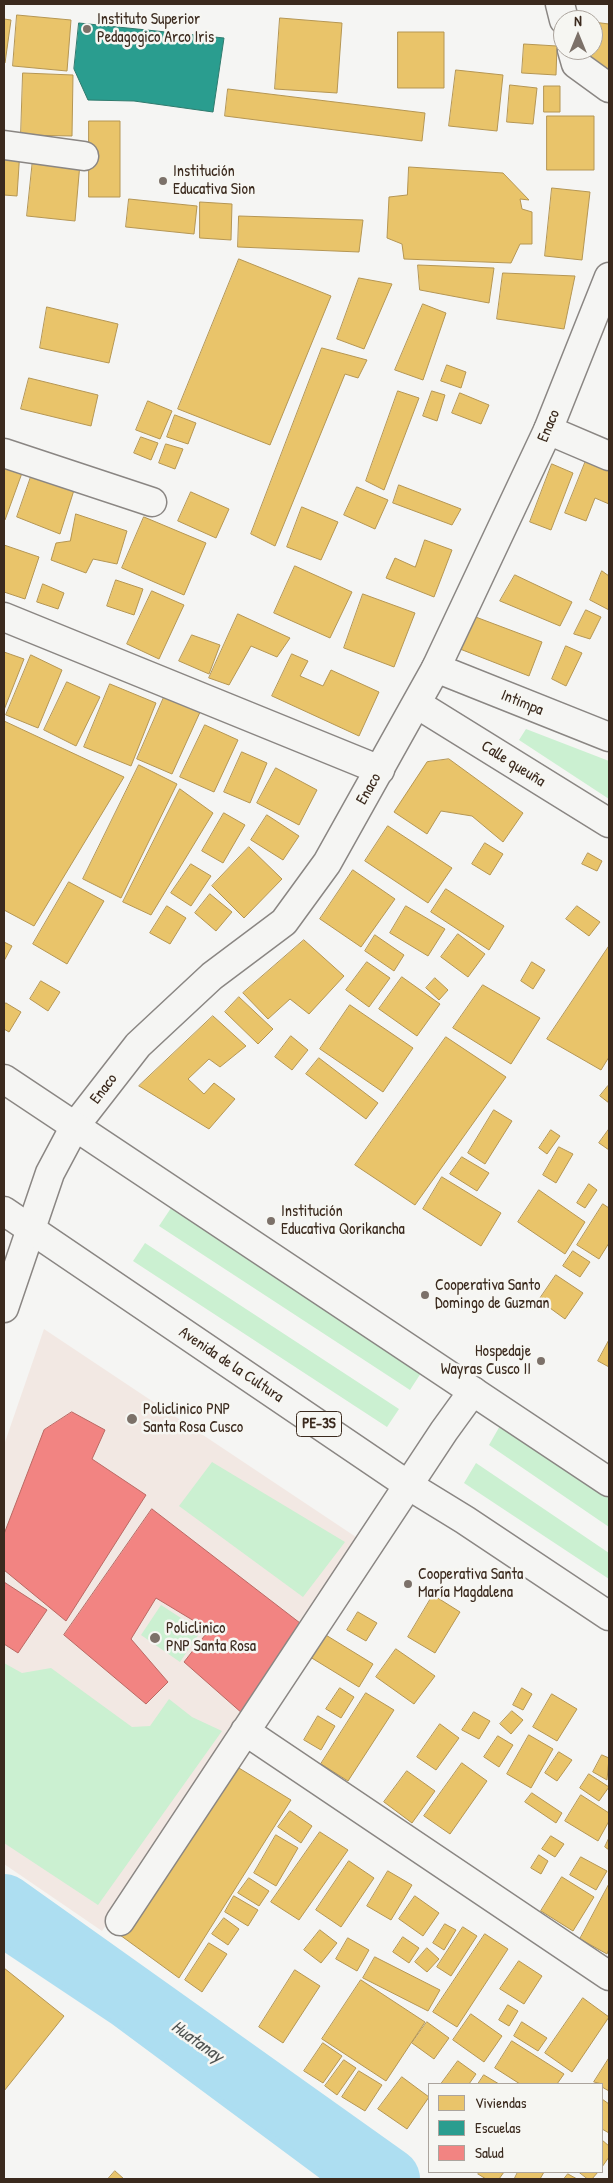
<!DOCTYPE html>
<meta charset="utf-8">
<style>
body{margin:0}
#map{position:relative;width:613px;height:2183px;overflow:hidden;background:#f5f5f3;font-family:"Patrick Hand",sans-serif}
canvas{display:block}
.frame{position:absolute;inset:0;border:5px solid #3b2a1e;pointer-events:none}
.legend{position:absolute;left:428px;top:2083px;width:175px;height:90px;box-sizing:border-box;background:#f6f6f2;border:1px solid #aba49d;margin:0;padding:6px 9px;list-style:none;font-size:15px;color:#3b2a1e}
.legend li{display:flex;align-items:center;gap:10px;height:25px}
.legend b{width:25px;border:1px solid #aba49d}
.north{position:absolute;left:553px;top:10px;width:50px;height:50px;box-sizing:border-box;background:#f6f6f2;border:1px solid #aba49d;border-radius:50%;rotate:0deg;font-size:14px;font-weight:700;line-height:20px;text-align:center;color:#3b2a1e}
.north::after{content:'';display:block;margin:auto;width:18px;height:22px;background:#7c7169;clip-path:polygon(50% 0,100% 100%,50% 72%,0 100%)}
</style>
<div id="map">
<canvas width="613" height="2183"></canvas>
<div class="frame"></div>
<ul class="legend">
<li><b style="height:14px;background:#e9c46a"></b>Viviendas</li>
<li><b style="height:14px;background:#2a9d8f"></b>Escuelas</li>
<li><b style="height:14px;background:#f28482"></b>Salud</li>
</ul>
<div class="north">N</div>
</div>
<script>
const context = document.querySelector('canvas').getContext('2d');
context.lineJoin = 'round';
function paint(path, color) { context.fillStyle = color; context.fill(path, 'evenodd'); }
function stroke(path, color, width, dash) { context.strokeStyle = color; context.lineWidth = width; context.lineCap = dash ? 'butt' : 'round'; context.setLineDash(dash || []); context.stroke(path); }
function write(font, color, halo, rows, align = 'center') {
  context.font = font + ' "Patrick Hand",sans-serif'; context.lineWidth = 5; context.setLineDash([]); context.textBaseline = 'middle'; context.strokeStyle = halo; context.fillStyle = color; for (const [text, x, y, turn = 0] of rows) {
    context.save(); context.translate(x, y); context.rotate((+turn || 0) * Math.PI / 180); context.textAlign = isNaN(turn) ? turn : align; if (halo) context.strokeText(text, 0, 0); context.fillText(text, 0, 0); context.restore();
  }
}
paint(new Path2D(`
 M44 1329 368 1545 245 1731 102 1931 4 1864V1445Z`), '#f2e8e3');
paint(new Path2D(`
 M526 729 609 761V799L519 740Z
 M171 1208 421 1373 410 1390 159 1226Z
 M145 1243 399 1409 387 1427 133 1261Z
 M501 1424 609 1498V1527L489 1445Z
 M212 1462 345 1542 303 1597 179 1506Z
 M476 1463 609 1553V1579L464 1483Z
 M161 1605 201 1631 180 1662 141 1635Z
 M4 1663 22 1673 51 1668 132 1727 150 1726 169 1699 192 1717 222 1731 98 1905 4 1843Z`), '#cbf0d1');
paint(new Path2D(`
 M4 1905 389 2179H321L112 2024 4 1952Z`), '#addef1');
const homes = new Path2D(`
 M17 15 71 20 67 71 13 66Z
 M280 18 342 23 337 93 275 89Z
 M4 19 11 20 5 63H4Z
 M593 22 609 24V72L586 68 589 50H593Z
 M398 32H444V88H398Z
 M524 44 557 46 556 75 522 73Z
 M456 70 503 75 497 131 449 126Z
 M23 73 73 75 72 136 21 135Z
 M510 85 537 88 533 124 507 122Z
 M544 86H560V112H544Z
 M228 89 425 113 422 141 225 116Z
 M547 116H594V170H547Z
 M89 121H120V197H89Z
 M4 149 20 150 17 196 4 195Z
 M33 159 80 163 75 221 27 216Z
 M409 167 503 173 529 200 520 199 522 209 532 212V244H520L511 263 404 259 402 244 387 238 389 197 407 195Z
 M552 188 590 192 582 260 545 256Z
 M129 199 197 206 194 234 126 227Z
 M200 202 232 204 231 240 200 238Z
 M239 216 363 220 359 252 238 247Z
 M239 259 331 296 270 445 178 409Z
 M418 265 494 268 489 303 420 290Z
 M503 273 575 276 564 329 497 319Z
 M359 278 392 284 364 349 337 339Z
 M423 304 446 313 423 380 395 370Z
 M47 307 118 324 109 363 40 348Z
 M322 348 367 360 358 378 345 374 275 546 251 534Z
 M447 365 466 372 461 388 441 381Z
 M29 378 98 395 91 426 21 409Z
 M398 391 419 398 384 490 366 481Z
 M432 391 445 395 437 421 423 416Z
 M460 393 489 405 481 424 452 413Z
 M148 401 172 411 160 439 136 430Z
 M175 415 196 423 188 444 167 437Z
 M141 437 158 443 151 460 134 453Z
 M166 444 183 449 175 469 159 463Z
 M589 453 609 461V504L595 498 586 521 565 513Z
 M552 464 573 473 551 530 530 522Z
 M4 467 22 473 5 520 4 519Z
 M33 471 75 487 60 534 17 517Z
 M399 485 461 509 452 525 393 503Z
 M357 487 388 500 375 529 344 515Z
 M191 492 229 509 216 538 178 521Z
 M302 507 338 522 321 560 287 547Z
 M76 514 127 531 117 564 93 559 86 573 51 560 56 543 70 541Z
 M144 517 206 543 184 595 122 568Z
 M425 540 452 550 434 597 386 578 395 558 415 567Z
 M4 545 39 557 25 599 4 592Z
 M295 566 352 592 330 638 274 613Z
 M602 571 609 576V610L590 600Z
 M515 575 572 602 560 626 500 601Z
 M116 580 143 589 134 615 107 606Z
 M43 584 64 593 58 609 37 602Z
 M152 591 184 605 159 659 127 644Z
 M363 594 415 613 394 667 344 648Z
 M586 610 601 617 590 639 574 634Z
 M238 614 290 638 277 657 251 646 229 685 209 678Z
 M473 616 542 642 529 676 460 649Z
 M192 635 220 645 209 674 179 661Z
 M566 646 582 653 566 686 552 679Z
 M4 652 24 659 4 710Z
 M292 654 308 661 300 676 323 686 331 670 379 692 359 736 272 696Z
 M31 655 62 670 38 728 6 715Z
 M67 682 100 697 76 746 44 730Z
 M110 684 156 703 131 766 84 747Z
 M165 695 201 710 172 774 137 759Z
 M4 721 124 777 34 926 4 910Z
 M205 725 238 740 214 792 180 777Z
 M242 752 267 763 250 803 224 792Z
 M449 759 523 813 503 842 472 816 441 811 427 834 394 812 427 762Z
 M139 765 177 784 121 898 83 879Z
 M276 768 317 790 299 825 257 803Z
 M180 789 213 813 151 915 123 902Z
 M224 813 245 825 223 863 202 851Z
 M267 815 299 836 283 860 251 840Z
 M388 826 452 868 428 903 365 861Z
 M485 843 503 854 490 875 472 864Z
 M249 847 282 879 244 918 212 886Z
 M588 853 602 861 597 871 582 864Z
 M191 864 211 876 191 906 171 893Z
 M353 870 395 899 361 947 320 919Z
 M69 882 104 901 67 964 33 944Z
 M446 889 504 926 489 950 431 912Z
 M210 894 232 912 216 931 195 913Z
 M167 906 186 918 170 944 150 933Z
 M406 906 445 929 428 956 390 933Z
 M577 906 600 922 589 936 566 919Z
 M458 934 485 954 468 977 441 957Z
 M375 935 404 955 394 971 365 951Z
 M304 940 344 976 309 1014 290 999 268 1019 243 993Z
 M4 942 12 946 4 961Z
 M609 946V1057L601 1070 547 1039Z
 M367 962 390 978 369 1007 346 990Z
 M532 962 545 970 533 989 521 981Z
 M402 977 440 1004 417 1036 379 1009Z
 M435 978 448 990 439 1000 426 988Z
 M41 981 60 992 48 1011 30 999Z
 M483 985 540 1018 511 1064 453 1028Z
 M239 997 273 1029 258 1044 225 1012Z
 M6 1003 21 1012 9 1032 4 1029V1006Z
 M350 1005 413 1048 383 1092 320 1049Z
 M213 1016 246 1046 220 1067 209 1059 188 1079 204 1094 214 1083 235 1099 209 1129 139 1086Z
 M291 1036 308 1050 292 1070 275 1057Z
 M446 1037 506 1077 415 1205 355 1165Z
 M319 1058 378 1103 366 1119 306 1074Z
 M608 1086 609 1087V1103L600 1096Z
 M494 1110 512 1121 485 1164 468 1153Z
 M609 1129V1150L599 1143Z
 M551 1130 560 1136 547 1154 539 1148Z
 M559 1147 573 1154 556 1183 543 1175Z
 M462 1157 489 1173 477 1191 450 1174Z
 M442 1177 501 1213 481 1246 423 1209Z
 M589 1184 597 1190 585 1208 577 1203Z
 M539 1190 585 1222 565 1254 518 1222Z
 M603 1204 609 1208V1243L599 1259 577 1245Z
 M573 1251 590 1262 580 1277 563 1266Z
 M556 1275 583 1293 565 1319 539 1300Z
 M609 1340V1367L598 1361Z
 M433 1595 460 1612 435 1653 408 1637Z
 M358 1612 377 1623 366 1641 347 1630Z
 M316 1629 373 1664 359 1687 302 1652Z
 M396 1649 435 1676 414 1704 376 1677Z
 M340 1688 354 1697 341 1718 326 1709Z
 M522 1688 532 1694 523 1710 513 1705Z
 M366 1693 394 1710 348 1781 321 1764Z
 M552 1694 577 1709 557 1741 533 1727Z
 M512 1711 523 1720 511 1734 500 1724Z
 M474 1712 490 1721 479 1739 462 1730Z
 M318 1716 335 1726 321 1750 304 1740Z
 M440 1724 459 1738 436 1770 417 1757Z
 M529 1735 553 1749 531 1788 507 1774Z
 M498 1736 513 1745 499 1767 484 1757Z
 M559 1752 572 1760 557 1781 545 1773Z
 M602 1755 609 1758 607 1780 593 1772Z
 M462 1763 487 1781 450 1834 424 1816Z
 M234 1765 291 1800 179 1978 120 1935Z
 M407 1771 435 1791 412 1823 384 1802Z
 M589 1774 609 1787 599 1801 580 1788Z
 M532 1793 562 1813 556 1823 525 1802Z
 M581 1795 609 1813V1821L598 1841 565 1821Z
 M290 1811 312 1826 301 1843 278 1827Z
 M320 1832 348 1850 299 1920 271 1902Z
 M276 1835 298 1848 276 1886 254 1873Z
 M551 1836 564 1844 555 1857 542 1849Z
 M609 1838V1850L605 1847Z
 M539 1855 548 1861 541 1874 531 1868Z
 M581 1857 607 1871 596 1890 570 1875Z
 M349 1861 374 1878 341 1927 316 1910Z
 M388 1871 412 1885 391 1920 367 1906Z
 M562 1877 594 1897 573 1931 541 1911Z
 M249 1878 269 1891 259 1906 238 1893Z
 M609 1884V1949L607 1954 580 1939Z
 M234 1896 258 1910 248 1926 225 1912Z
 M415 1896 439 1913 423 1936 399 1919Z
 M224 1918 239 1929 228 1945 212 1934Z
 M445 1924 456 1930 444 1950 433 1943Z
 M463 1927 477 1936 451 1976 437 1967Z
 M320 1930 337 1943 321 1963 304 1950Z
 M485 1934 508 1949 457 2027 433 2012Z
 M403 1937 419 1948 409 1963 393 1952Z
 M348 1938 369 1950 357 1971 336 1959Z
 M209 1943 227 1954 202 1992 185 1980Z
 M427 1948 439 1959 427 1972 415 1962Z
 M375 1957 440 1990 428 2011 363 1978Z
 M519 1961 542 1976 524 2004 500 1989Z
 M4 1968 64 2016 4 2091Z
 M295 1970 320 1986 283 2043 259 2027Z
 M361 1980 425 2022 386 2081 322 2039Z
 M583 1998 609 2017 572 2072 545 2053Z
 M508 2005 518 2011 509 2026 499 2020Z
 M471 2014 502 2036 484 2062 453 2040Z
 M427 2022 449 2038 434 2059 412 2043Z
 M522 2022 547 2038 538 2051 514 2036Z
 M512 2041 564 2074 557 2084H520L495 2068Z
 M323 2043 342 2056 323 2083 304 2071Z
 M609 2058V2091L602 2087V2084L594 2082Z
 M344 2060 356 2068 337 2095 325 2086Z
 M458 2061 476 2074 469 2084H441Z
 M359 2071 382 2085 365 2111 342 2097Z
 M484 2075 499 2084H478Z
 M402 2077 429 2097 407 2129 378 2109Z
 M602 2099 609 2104V2133L602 2129Z
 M602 2140 609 2146V2157L602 2167Z
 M115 2171 124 2179H108Z
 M480 2172H504L499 2179H486L478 2174Z
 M518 2172H544L540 2179H517L515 2178Z
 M579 2172H598L592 2179H588Z
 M568 2174 577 2179H564Z`);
paint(homes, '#e9c46a');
stroke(homes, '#b59653', 1);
const schools = new Path2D(`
 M79 23 224 38 213 112 134 101 88 100 74 69Z`);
paint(schools, '#2a9d8f');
stroke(schools, '#2f7a6d', 1);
const health = new Path2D(`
 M72 1412 105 1430 92 1459 146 1495 66 1621 4 1570V1534L44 1430Z
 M152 1509 300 1623 243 1714 184 1662 209 1630 156 1598 131 1639 168 1682 146 1704 64 1635Z
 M4 1582 47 1610 18 1653 4 1644Z`);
paint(health, '#f28482');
stroke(health, '#bb6964', 1);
stroke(new Path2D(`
 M4 1905 389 2179`), '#addef1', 62);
const minor = new Path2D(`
 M560 4 564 20
 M572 50 576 64 609 88
 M4 145 84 156
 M548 430 609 456
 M4 453 152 502
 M4 617 380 770
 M436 668 609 737
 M417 704 609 823
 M245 1731 609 1976
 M120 1921 444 1431 473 1391`);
const major = new Path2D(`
 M4 1308 50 1173 75 1126 138 1045 212 976 284 922 327 863 436 668 548 430 609 277`);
const highway = new Path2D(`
 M4 1079 609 1482
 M4 1211 408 1485 465 1520 609 1616`);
stroke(minor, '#8a8683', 31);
stroke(major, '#8a8683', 31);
stroke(highway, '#8a8683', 31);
stroke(minor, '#f5f5f3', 28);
stroke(major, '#f5f5f3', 28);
stroke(highway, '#f5f5f3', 28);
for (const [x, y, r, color] of [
 [87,29,5,"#7c7169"],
 [163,181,5,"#7c7169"],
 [271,1221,5,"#7c7169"],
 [425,1295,5,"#7c7169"],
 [541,1361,5,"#7c7169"],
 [132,1419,6,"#7c7169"],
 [408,1584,5,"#7c7169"],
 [155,1638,6,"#7c7169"]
]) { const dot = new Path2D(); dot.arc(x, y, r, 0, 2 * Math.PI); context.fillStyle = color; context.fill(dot); stroke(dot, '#f6f6f2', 2); }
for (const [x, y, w] of [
 [319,1424,45]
]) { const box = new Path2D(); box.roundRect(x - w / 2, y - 12.5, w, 25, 4); context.fillStyle = '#f6f6f2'; context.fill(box); stroke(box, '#3b2a1e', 1); }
write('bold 15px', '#3b2a1e', null, [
 ["PE-3S",319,1424]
]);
write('16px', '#3b2a1e', '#f6f6f2', [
 ["Instituto Superior",97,20],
 ["Pedagogico Arco Iris",97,38],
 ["Institución",173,172],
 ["Educativa Sion",173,190],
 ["Institución",281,1212],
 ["Educativa Qorikancha",281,1230],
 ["Cooperativa Santo",435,1286],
 ["Domingo de Guzman",435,1304],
 ["Hospedaje",531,1352,"right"],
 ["Wayras Cusco II",531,1370,"right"],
 ["Policlinico PNP",143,1410],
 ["Santa Rosa Cusco",143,1428],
 ["Cooperativa Santa",418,1575],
 ["María Magdalena",418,1593],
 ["Policlinico",166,1629],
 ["PNP Santa Rosa",166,1647]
], 'left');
write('16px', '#3b2a1e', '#f6f6f2', [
 ["Enaco",549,426,-67],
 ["Intimpa",522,703,22],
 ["Calle queuña",513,764,32],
 ["Enaco",369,789,-60],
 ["Enaco",104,1089,-52],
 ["Avenida de la Cultura",231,1365,34]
]);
write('italic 18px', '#505452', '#f6f6f2', [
 ["Huatanay",197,2042,35]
]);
</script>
